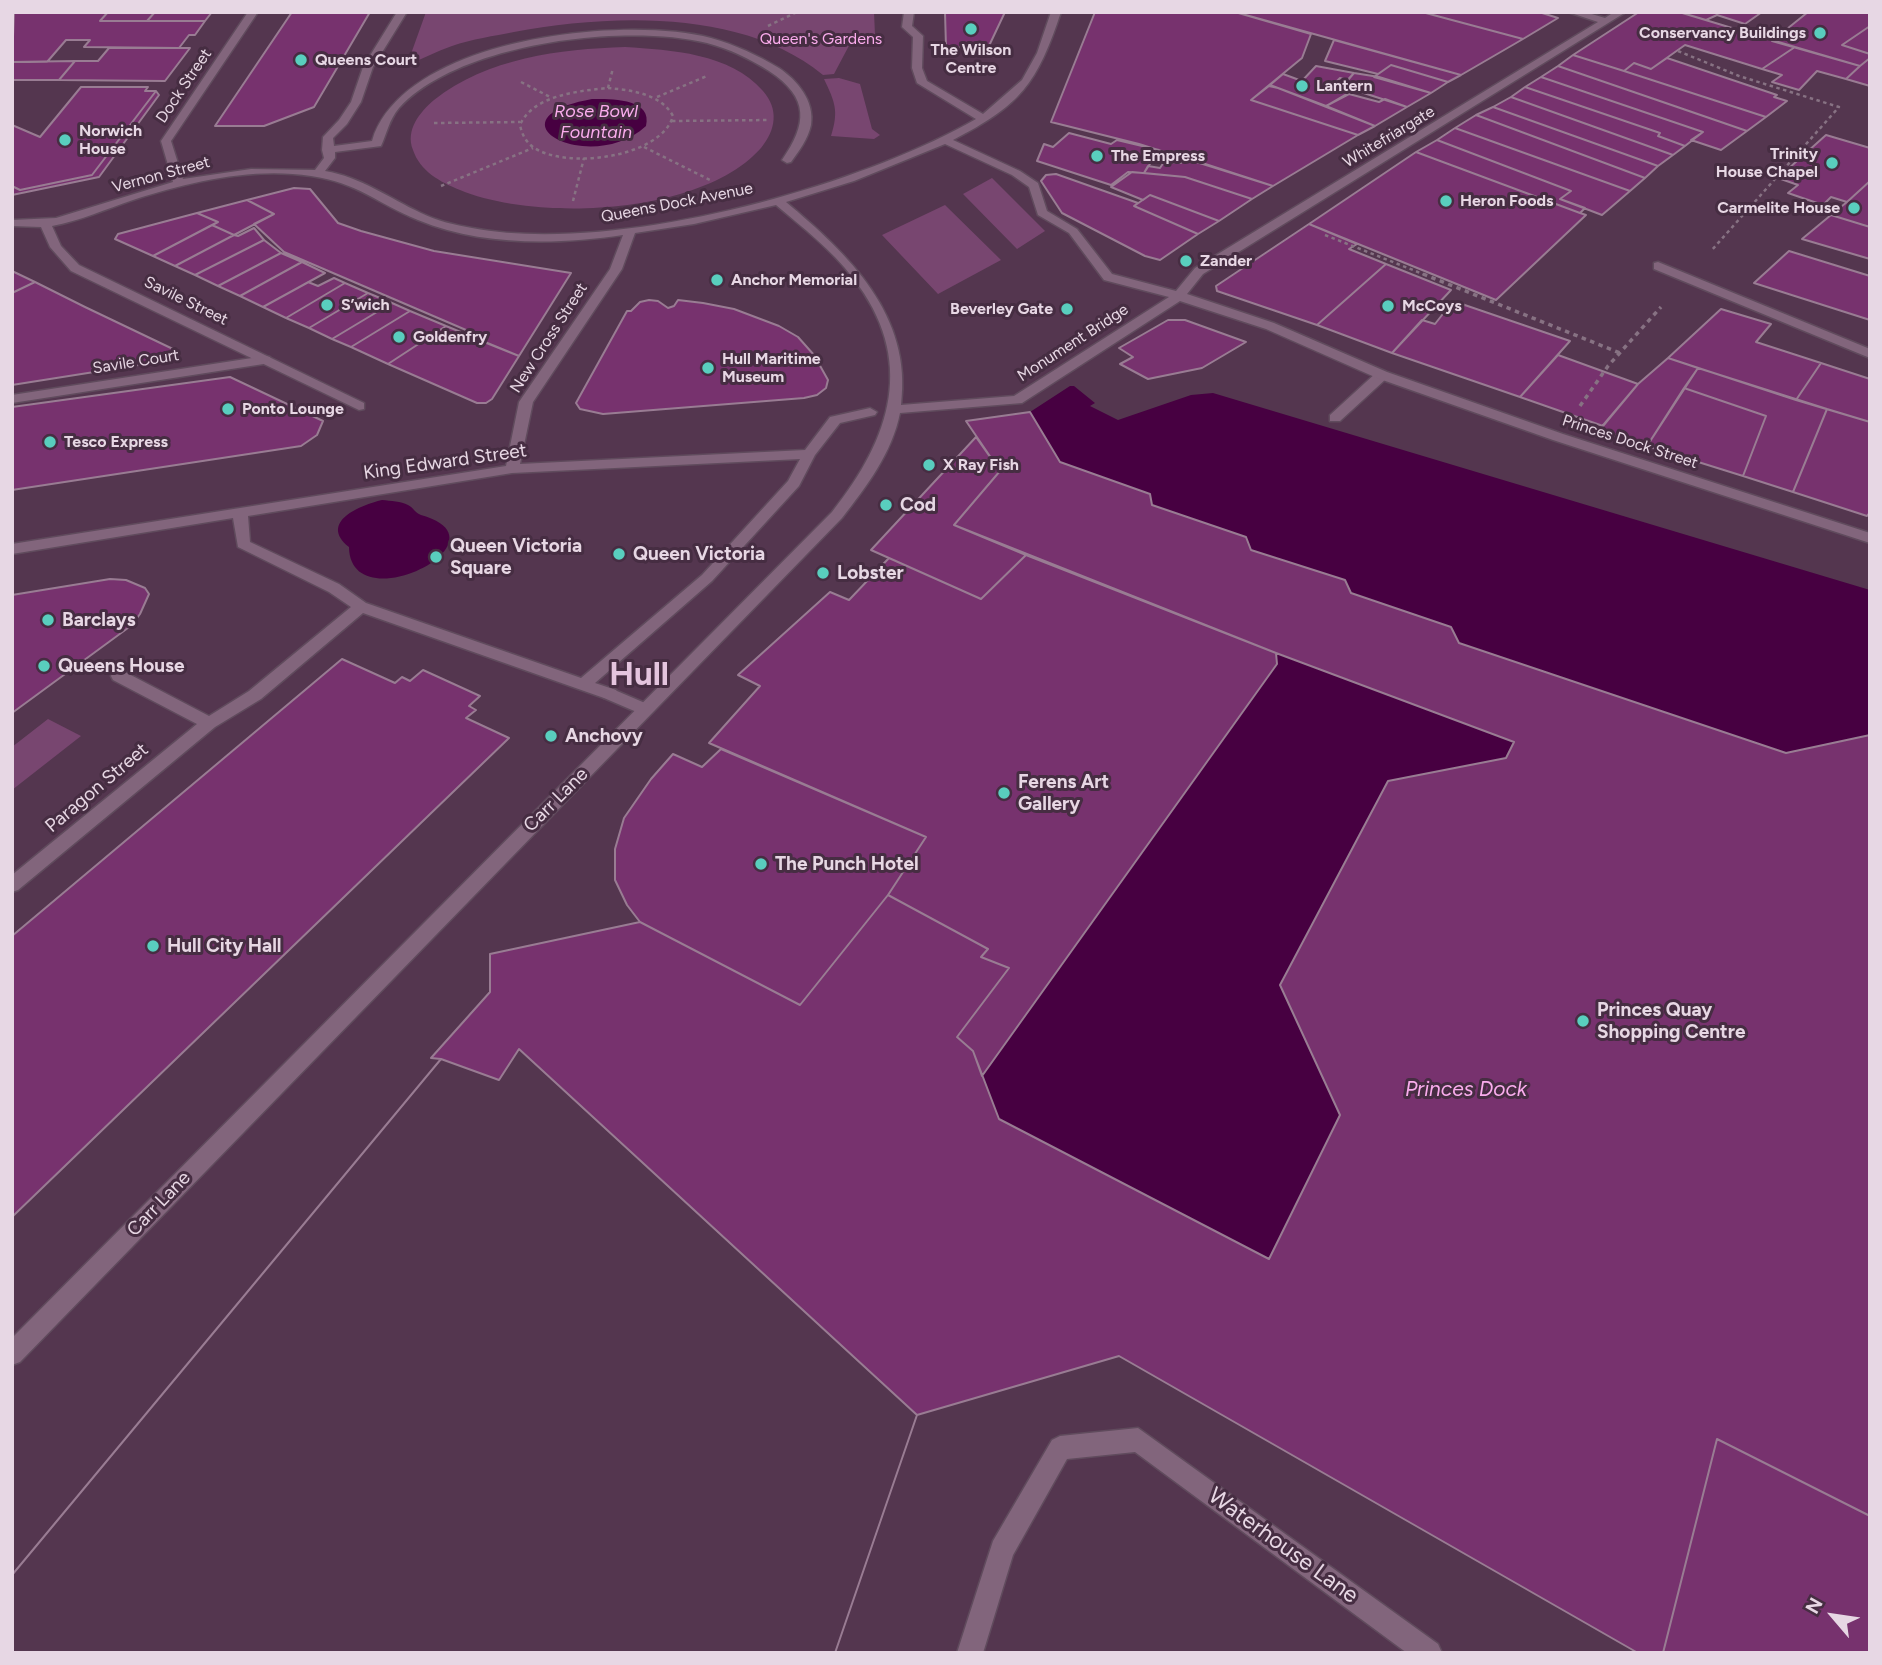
<!DOCTYPE html>
<meta charset="utf-8">
<style>
body{margin:0}
#map{position:relative;width:1882px;height:1665px;overflow:hidden;background:#462d42;font-family:Figtree,sans-serif}
canvas{display:block}
.frame{position:absolute;inset:0;border:14px solid #e7d7e4;pointer-events:none}
.north{position:absolute;left:1798px;top:1581px;width:70px;height:70px;-webkit-text-stroke:5px #462d42;paint-order:stroke;rotate:299deg;font-size:19px;font-weight:700;line-height:28px;text-align:center;color:#e7d7e4}
.north::after{content:'';display:block;margin:auto;width:24px;height:32px;background:#e7d7e4;clip-path:polygon(50% 0,100% 100%,50% 72%,0 100%)}
</style>
<div id="map">
<canvas width="1882" height="1665"></canvas>
<div class="frame"></div>
<div class="north">N</div>
</div>
<script>
const context = document.querySelector('canvas').getContext('2d');
context.lineJoin = 'round';
function paint(path, color) { context.fillStyle = color; context.fill(path, 'evenodd'); }
function stroke(path, color, width, dash) { context.strokeStyle = color; context.lineWidth = width; context.lineCap = dash ? 'butt' : 'round'; context.setLineDash(dash || []); context.stroke(path); }
function write(font, color, halo, rows, align = 'center') {
  context.font = font + ' Figtree,sans-serif'; context.lineWidth = 6; context.setLineDash([]); context.textBaseline = 'middle'; context.strokeStyle = halo; context.fillStyle = color; for (const [text, x, y, turn = 0] of rows) {
    context.save(); context.translate(x, y); context.rotate((+turn || 0) * Math.PI / 180); context.textAlign = isNaN(turn) ? turn : align; if (halo) context.strokeText(text, 0, 0); context.fillText(text, 0, 0); context.restore();
  }
}
paint(new Path2D(`
 M12 12H1870V1653H12Z`), '#54364f');
paint(new Path2D(`
 M426 12H874L875 35 864 40H852L834 74 823 75C743 9 611 14 514 32 494 36 472 39 452 46 437 51 422 59 407 65Z
 M625 47C671 50 730 53 763 91 779 109 776 130 761 148 702 215 537 222 460 190 440 182 420 171 413 150 405 130 420 112 434 100 487 58 560 49 625 47Z
 M839 78 860 84 872 129 880 135 874 139 831 136C839 111 835 102 824 79Z
 M992 178 1045 231 1017 249 963 194Z
 M945 205 1001 260 938 294 882 235Z
 M48 719 81 736 12 790V747Z`), '#784670');
paint(new Path2D(`
 M592 99C611 99 653 98 646 126 590 177 483 119 592 99Z
 M1070 386H1074L1095 403 1090 406 1118 420 1191 395 1213 393 1870 590V1653H1638L1119 1356 877 1223 1277 664 1276 653 978 535 1054 452 1030 412Z
 M382 500C391 501 401 501 408 505 414 508 415 513 421 515 514 541 350 623 349 547 318 522 361 505 382 500Z`), '#470041');
const building = new Path2D(`
 M14 12H108L100 21H205L195 35H189L179 48 84 47 90 40H66L47 62H12Z
 M108 12H155L147 21H100Z
 M155 12H212L205 21H147Z
 M292 12H370L314 107 264 126H215Z
 M945 12H1005L988 48 946 47Z
 M1095 12H1235L1311 34 1302 58 1251 100 1358 135 1273 186 1139 144 1051 122Z
 M1235 12H1422L1523 39 1461 75Z
 M1422 12H1539L1558 18 1523 39Z
 M1639 12H1679L1795 47 1762 69 1685 45 1651 69 1634 63 1624 71 1573 55Z
 M1679 12H1762L1745 24 1717 15 1706 20Z
 M1808 12H1870V26L1842 45 1870 54V58L1860 66 1772 41Z
 M1870 26V54L1842 45Z
 M1334 40 1461 75 1448 82 1391 65 1378 74 1325 61Z
 M1795 47 1860 66 1846 79 1817 71 1799 90 1772 82 1782 75 1762 69Z
 M109 48H190L165 81 59 80 75 61H98Z
 M1573 55 1624 71 1766 117 1747 131 1558 66Z
 M1667 58 1777 95 1774 97 1787 101 1766 117 1624 71 1634 63 1651 69Z
 M1870 58V86L1846 79 1860 66Z
 M75 61 59 80H12V62Z
 M1391 65 1448 82 1431 93 1374 77Z
 M1316 66 1354 73 1348 80 1340 78 1332 86 1350 92 1326 106 1270 85 1283 74 1302 81Z
 M1558 66 1689 111 1747 131 1721 150 1691 140 1703 132 1541 77Z
 M1354 73 1379 77 1431 93 1407 107 1342 86Z
 M1541 77 1703 132 1685 146 1658 136 1660 133 1525 87Z
 M1269 86 1278 88 1375 126 1358 135 1251 100Z
 M81 87H148L145 91H156L92 175 20 190 12 186V125L40 137Z
 M1525 87 1660 133 1658 136 1685 146 1673 155 1511 97Z
 M156 91 159 95 99 177 12 195V186L20 190 92 175Z
 M1349 94 1379 102 1385 99 1407 107 1375 126 1326 106Z
 M1511 97 1673 155 1658 166 1493 107Z
 M1493 107 1658 166 1645 178 1476 115Z
 M1476 115 1645 178 1630 191 1455 128Z
 M1455 128 1630 191 1602 215 1560 199 1571 191 1437 140Z
 M1069 133 1111 144 1117 140 1159 150 1144 173 1128 172 1111 185 1037 161 1044 144 1053 147Z
 M1826 135 1870 148V181L1847 202 1831 197 1823 205 1788 193 1798 185 1778 178Z
 M1437 140 1571 191 1560 199 1585 208 1580 213 1416 152Z
 M1416 152 1580 213 1586 215 1496 300 1309 224Z
 M1183 160H1193L1273 186 1252 199 1185 177 1144 173 1148 166 1160 168 1164 162 1181 163Z
 M1132 172 1185 177 1252 199 1219 221 1150 195 1143 200 1111 187Z
 M1056 174 1138 203 1134 206 1198 234 1160 260 1145 256 1062 213 1041 181 1046 175Z
 M1870 181V227L1831 215 1847 202Z
 M294 188 310 189 338 223 361 231 434 251 571 273 519 356 469 336 473 333 284 252 254 224 274 214 247 200Z
 M1150 195 1219 221 1198 234 1134 206Z
 M247 200 274 214 234 235 212 225 218 222 197 213Z
 M197 213 218 222 153 256 115 239 118 234Z
 M1831 215 1870 227V259L1802 239Z
 M1309 224 1357 244 1349 249 1386 264 1317 325 1217 291 1216 286Z
 M212 225 234 235 175 266 153 256Z
 M254 228 264 240 195 275 175 266 234 235 238 236Z
 M264 240 281 253 218 286 195 275Z
 M1789 251 1870 276V320L1754 283Z
 M281 253 302 262 240 296 218 286Z
 M302 262 325 273 263 307 240 296Z
 M1386 264 1451 290 1392 353 1317 325Z
 M12 271 35 282 12 293Z
 M334 278 345 283 286 318 263 307 308 282 318 286Z
 M35 282 85 307 175 350 151 363 12 385V293Z
 M345 283 368 293 309 328 286 318Z
 M368 293 392 303 332 339 309 328Z
 M649 300 658 301 668 308 674 306 678 300 703 303 734 309 779 326 798 337 814 355 828 380 826 388 817 395 804 398 603 414 580 409 576 403 627 311H631L640 302Z
 M1453 301 1570 341 1520 397 1392 353 1422 320 1435 324Z
 M392 303 410 311 351 347 332 339Z
 M1721 309 1771 324 1756 342 1821 363 1796 400 1668 358Z
 M410 311 446 326 388 364 351 347Z
 M1168 320H1185L1246 342 1202 368 1148 379 1120 364 1133 357 1119 348Z
 M446 326 519 356 492 399 486 403H477L388 364Z
 M1558 355 1638 384 1603 426 1520 397Z
 M1668 358 1698 368 1647 446 1599 430 1638 384Z
 M1821 363 1870 379V422L1796 400Z
 M1698 368 1827 409 1793 492 1743 476 1766 416 1684 388Z
 M230 377 323 421 317 435 301 446 12 490V407Z
 M1684 388 1766 416 1743 476 1647 446Z
 M1827 409 1870 422V512L1867 516 1793 492Z
 M1030 412 1060 462 1150 494 1152 505 1246 537 1251 550 1345 580 1351 593 1451 627 1459 643 1786 753 1870 735V1516L1717 1439 1663 1653H1638L1119 1356 917 1415 835 1653H12V1575L441 1059 431 1058 490 992V954L640 922 800 1005 888 895 988 949 981 957 1009 968 957 1037 973 1051 999 1119 1269 1259 1340 1115 1280 985 1388 781 1506 758 1514 742 1276 653 954 525 1000 471 966 421Z
 M976 437 1000 471 954 525 1026 555 981 599 871 550Z
 M1026 555 1276 653 1277 664 982 1076 973 1051 957 1037 1009 968 981 957 988 949 888 895 926 837 709 743 760 686 738 675 830 592 849 600 889 558 981 599Z
 M110 579 126 580 145 588 149 594 140 614 132 625 12 713V595Z
 M342 659 395 683 402 677 410 681 423 670 480 696 469 706 476 710 466 718 509 738 12 1217V936Z
 M721 749 926 837 888 895 800 1005 640 922 627 905 615 880V849L624 818 651 779 673 754 702 767Z
 M519 1049 917 1415 835 1653H12V1575L441 1059 499 1080Z
 M1717 1439 1870 1516V1653H1663Z`);
paint(building, '#77326e');
stroke(building, '#997c93', 2);
const lane = new Path2D(`
 M1658 262 1870 349V358L1654 269V263Z
 M265 356 270 357V363L12 403V395Z
 M1382 371 1389 375 1387 378 1340 421H1330V415L1377 372Z
 M610 688 652 706 654 710 646 716 604 698 602 694Z`);
const street = new Path2D(`
 M248 12H258L171 141 183 179 251 169 315 170 324 158 322 150 323 137 339 120 351 102 363 67 397 12H407L373 67 361 102 347 124 333 138 334 146 372 141C403 38 623 15 711 38 736 45 757 55 779 68 797 80 815 101 811 125 808 139 799 151 791 162L787 163 782 160C807 124 810 98 769 71 750 59 730 49 707 43 623 23 459 43 399 108 389 120 387 133 381 146L335 152V158L325 171C361 177 389 198 421 213 437 221 455 225 472 228 612 255 854 189 976 119L917 83 912 68 913 37 902 27 904 12H914L912 26 923 36 922 68 927 81 983 114 1022 80 1037 53 1051 12H1061C1037 84 1021 105 953 140L1020 171 1038 183 1047 211 1077 229 1112 274 1176 291 1195 268 1598 22 1568 12H1585L1605 18 1614 12H1626L1203 274 1187 294 1274 323 1387 372 1563 434 1870 533V543L1553 440 1377 378 1266 329 1180 301 1022 403 900 413C892 453 867 486 842 518L20 1362 12 1365V1338L832 512C891 438 917 360 853 278 832 250 803 228 776 205L694 224 635 233 622 269 533 402 520 464 805 450 830 417 870 408 877 412 875 415 840 423 815 455 799 486 712 581 595 683 616 690 618 694 616 698H604L363 613 261 699 215 727 18 890 12 892V875L197 724 113 680 111 676 113 672H125L209 716 249 691 351 607 329 592 238 547 233 518 12 554V544L506 466 519 402 610 269 623 235C556 245 481 246 418 220 376 203 359 183 311 176 252 167 189 182 133 200 106 209 80 221 52 226L61 246 79 265 364 403V409L359 410 71 271 50 247 41 227 12 226V220L56 218 173 182 161 141ZM945 144 1012 175 1029 187 1038 215 1069 233 1104 280 1169 297 1014 396 901 405C913 315 848 254 786 202L854 181ZM800 459 788 481 702 575 581 678 366 603 339 584 250 542 248 516 512 473Z
 M1138 1428 1438 1644 1442 1653H1407L1135 1452 1067 1459 1013 1555 983 1653H957L993 1541 1052 1440 1060 1436Z`);
stroke(lane, '#604b5d', 3);
stroke(street, '#604b5d', 3);
stroke(new Path2D(`
 M768 26 797 12
 M1678 51 1739 76 1839 107 1711 251
 M521 82 550 97
 M608 88C631 90 661 94 673 116 661 158 565 170 533 147 525 141 522 134 520 125 533 95 579 91 608 88Z
 M608 88 613 68
 M657 97 707 76
 M672 121 769 120
 M434 123 520 122
 M644 147 712 181
 M441 186 533 148
 M573 201 584 158
 M1325 235 1428 276`), '#877283', 2.5, [3.5, 3.5]);
stroke(new Path2D(`
 M1423 274 1620 353
 M1580 406 1608 366 1661 307`), '#877283', 3.5, [4.5, 4.5]);
paint(lane, '#82657c');
paint(street, '#82657c');
for (const [x, y, r, color] of [
 [971,29,7,"#59cebe"],
 [1820,33,7,"#59cebe"],
 [301,60,7,"#59cebe"],
 [1302,86,7,"#59cebe"],
 [65,140,7,"#59cebe"],
 [1097,156,7,"#59cebe"],
 [1832,163,7,"#59cebe"],
 [1446,201,7,"#59cebe"],
 [1854,208,7,"#59cebe"],
 [1186,261,7,"#59cebe"],
 [717,280,7,"#59cebe"],
 [327,305,7,"#59cebe"],
 [1388,306,7,"#59cebe"],
 [1067,309,7,"#59cebe"],
 [399,337,7,"#59cebe"],
 [708,368,7,"#59cebe"],
 [228,409,7,"#59cebe"],
 [50,442,7,"#59cebe"],
 [929,465,7,"#59cebe"],
 [886,505,7,"#59cebe"],
 [619,554,7,"#59cebe"],
 [436,557,7,"#59cebe"],
 [823,573,7,"#59cebe"],
 [48,620,7,"#59cebe"],
 [44,666,7,"#59cebe"],
 [551,736,7,"#59cebe"],
 [1004,793,7,"#59cebe"],
 [761,864,7,"#59cebe"],
 [153,946,7,"#59cebe"],
 [1583,1021,7,"#59cebe"]
]) { const dot = new Path2D(); dot.arc(x, y, r, 0, 2 * Math.PI); context.fillStyle = color; context.fill(dot); stroke(dot, '#462d42', 2.5); }
write('bold 16px', '#e7d7e4', '#462d42', [
 ["Conservancy Buildings",1806,33,"right"],
 ["The Wilson",971,50,"center"],
 ["Centre",971,68,"center"],
 ["Queens Court",315,60],
 ["Lantern",1316,86],
 ["Norwich",79,131],
 ["House",79,149],
 ["Trinity",1818,154,"right"],
 ["House Chapel",1818,172,"right"],
 ["The Empress",1111,156],
 ["Heron Foods",1460,201],
 ["Carmelite House",1840,208,"right"],
 ["Zander",1200,261],
 ["Anchor Memorial",731,280],
 ["S’wich",341,305],
 ["McCoys",1402,306],
 ["Beverley Gate",1053,309,"right"],
 ["Goldenfry",413,337],
 ["Hull Maritime",722,359],
 ["Museum",722,377],
 ["Ponto Lounge",242,409],
 ["Tesco Express",64,442],
 ["X Ray Fish",943,465]
], 'left');
write('16px', '#fbaced', '#462d42', [
 ["Queen's Gardens",821,39]
]);
write('16px', '#e7d7e4', '#462d42', [
 ["Dock Street",184,86,-56],
 ["Whitefriargate",1389,137,-31],
 ["Vernon Street",161,175,-15],
 ["Queens Dock Avenue",677,203,-11],
 ["Savile Street",186,301,26],
 ["New Cross Street",549,338,-57],
 ["Monument Bridge",1073,343,-33],
 ["Savile Court",136,362,-9],
 ["Princes Dock Street",1630,442,18]
]);
write('italic 18px', '#faaced', '#462d42', [
 ["Rose Bowl",596,112],
 ["Fountain",596,133]
]);
write('19px', '#e7d7e4', '#462d42', [
 ["King Edward Street",445,462,-8],
 ["Paragon Street",97,788,-40],
 ["Carr Lane",556,800,-45],
 ["Carr Lane",159,1204,-46]
]);
write('bold 19px', '#e7d7e4', '#462d42', [
 ["Cod",900,505],
 ["Queen Victoria",450,546],
 ["Square",450,568],
 ["Queen Victoria",633,554],
 ["Lobster",837,573],
 ["Barclays",62,620],
 ["Queens House",58,666],
 ["Anchovy",565,736],
 ["Ferens Art",1018,782],
 ["Gallery",1018,804],
 ["The Punch Hotel",775,864],
 ["Hull City Hall",167,946],
 ["Princes Quay",1597,1010],
 ["Shopping Centre",1597,1032]
], 'left');
write('italic 21px', '#faaced', '#462d42', [
 ["Princes Dock",1466,1090]
]);
write('23px', '#e7d7e4', '#462d42', [
 ["Waterhouse Lane",1283,1546,36]
]);
write('bold 33px', '#e4c4de', '#462d42', [
 ["Hull",639,675]
]);
</script>
